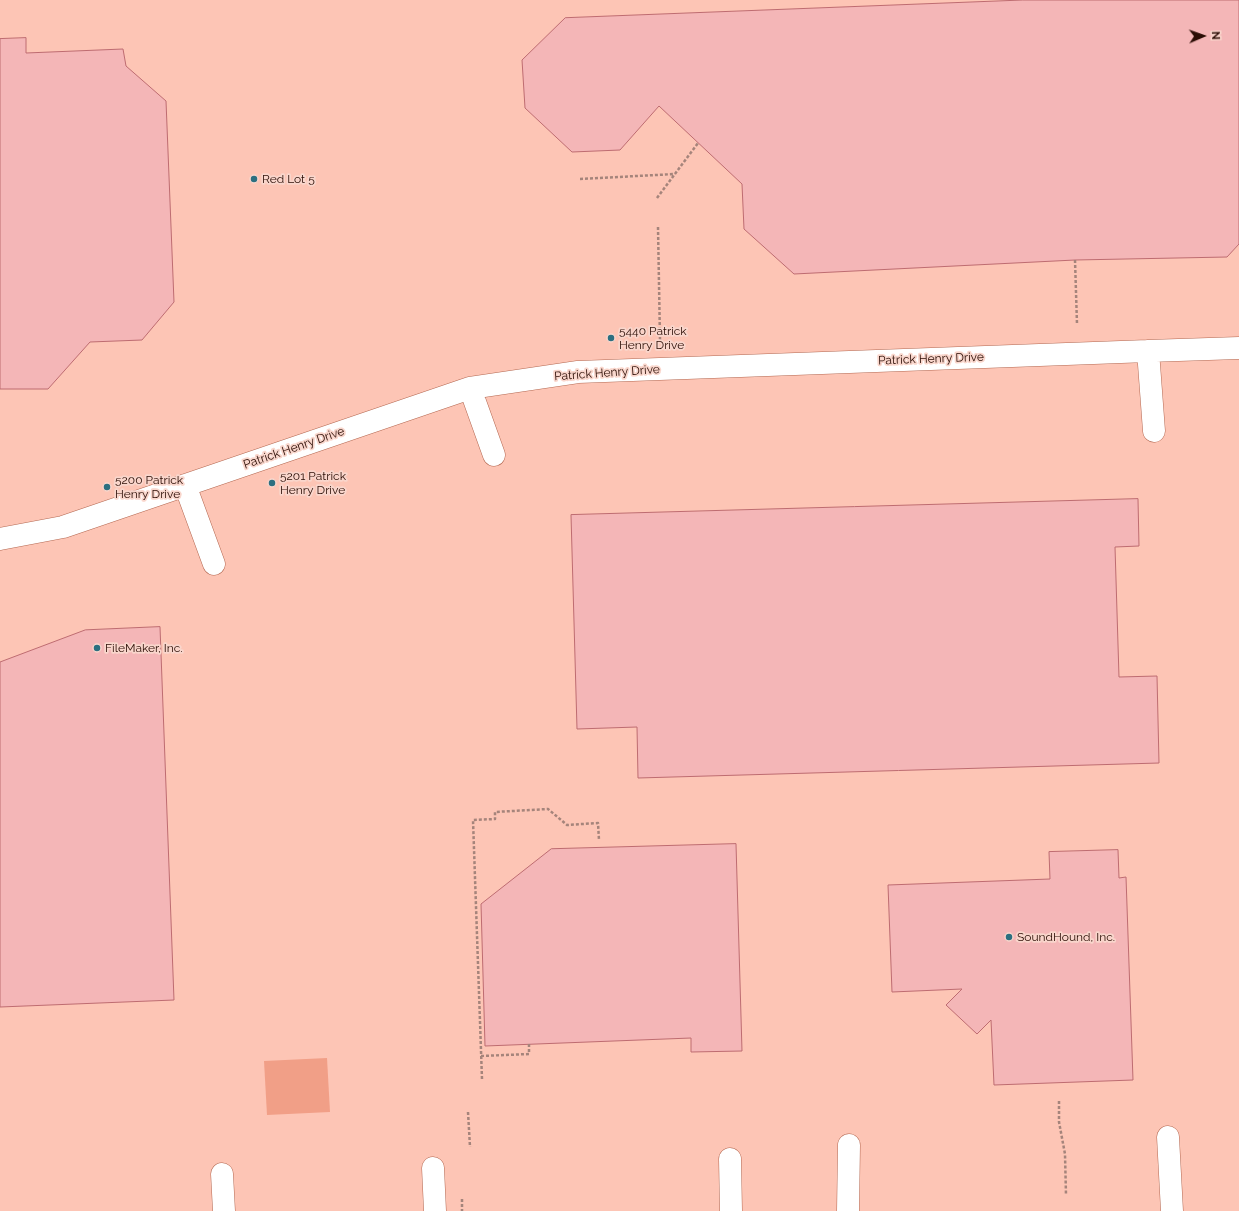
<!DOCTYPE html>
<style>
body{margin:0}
#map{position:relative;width:1239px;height:1211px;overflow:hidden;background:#f9d6cc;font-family:Raleway,sans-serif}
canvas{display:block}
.north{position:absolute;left:1183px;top:16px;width:40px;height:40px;-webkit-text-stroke:3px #f9d6cc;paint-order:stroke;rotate:88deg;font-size:11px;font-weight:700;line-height:16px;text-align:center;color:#2b0d05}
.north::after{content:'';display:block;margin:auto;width:14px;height:18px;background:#2b0d05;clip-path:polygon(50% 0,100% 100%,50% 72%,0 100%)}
</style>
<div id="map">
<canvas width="1239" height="1211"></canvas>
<div class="north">N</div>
</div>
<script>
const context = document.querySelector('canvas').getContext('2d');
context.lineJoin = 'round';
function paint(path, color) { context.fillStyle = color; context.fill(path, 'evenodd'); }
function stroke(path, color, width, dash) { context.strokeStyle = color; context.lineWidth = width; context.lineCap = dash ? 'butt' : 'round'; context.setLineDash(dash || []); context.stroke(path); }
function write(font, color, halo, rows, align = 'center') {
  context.font = font + ' Raleway,sans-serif'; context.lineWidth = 3.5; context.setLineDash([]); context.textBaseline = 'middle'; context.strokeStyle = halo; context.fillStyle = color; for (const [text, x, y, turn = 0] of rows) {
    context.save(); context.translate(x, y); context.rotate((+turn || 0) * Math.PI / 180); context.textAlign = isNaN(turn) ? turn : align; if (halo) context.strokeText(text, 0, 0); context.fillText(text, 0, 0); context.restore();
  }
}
paint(new Path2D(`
 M0 0H1239V1211H0Z`), '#fdc5b5');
paint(new Path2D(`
 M327 1058 330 1112 267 1115 264 1061Z`), '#f19f87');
const building = new Path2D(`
 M1023 0H1239V244L1227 257 1075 260 794 274 744 229 742 184 659 106 620 150 572 152 525 108 522 60 565 18Z
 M26 38V53L123 49 126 66 166 101 174 302 142 340 90 342 48 389H0V39Z
 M1138 499 1139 546 1115 547 1119 677 1157 676 1159 763 638 778 637 727 577 729 571 515Z
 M160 627 174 1000 0 1007V662L85 630Z
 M736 844 742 1051 691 1052V1038L485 1046 481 904 551 849Z
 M1118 850 1119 878 1126 877 1133 1080 994 1085 991 1020 977 1034 946 1005 962 989 892 992 888 885 1050 879 1049 852Z`);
paint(building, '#f4b6b7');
stroke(building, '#be6c71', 1);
const minor = new Path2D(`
 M1148 351 1154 431
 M470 388 494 455
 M185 485 214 564
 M0 539 63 527 470 388 578 372 1148 351 1239 348
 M1168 1137 1172 1211
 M730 1159 731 1211
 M433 1168 435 1211
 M222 1174 224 1211
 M848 1211 849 1145`);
stroke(minor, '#b46851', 23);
stroke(new Path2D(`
 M580 179 675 174
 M657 198 698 143
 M658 227 660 340
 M1075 260 1077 324
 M481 1056 529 1054V1044
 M482 1079 473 820 495 819V812L548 809 567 825 598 823 599 840
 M1059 1101V1122L1065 1154 1066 1195
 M468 1112 470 1147
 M462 1199V1211`), '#a5847b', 2.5, [3, 2]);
stroke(minor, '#fff', 22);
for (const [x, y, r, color] of [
 [254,179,4,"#2c6f80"],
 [611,338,4,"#2c6f80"],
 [272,483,4,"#2c6f80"],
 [107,487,4,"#2c6f80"],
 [97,648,4,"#2c6f80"],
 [1009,937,4,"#2c6f80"]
]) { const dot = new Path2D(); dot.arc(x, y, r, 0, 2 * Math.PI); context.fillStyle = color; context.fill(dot); stroke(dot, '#f9d6cc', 1.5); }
write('12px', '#2b0d05', '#f9d6cc', [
 ["Red Lot 5",262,179],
 ["5440 Patrick",619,331],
 ["Henry Drive",619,345],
 ["5201 Patrick",280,476],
 ["Henry Drive",280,490],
 ["5200 Patrick",115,480],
 ["Henry Drive",115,494],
 ["FileMaker, Inc.",105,648],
 ["SoundHound, Inc.",1017,937]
], 'left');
write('12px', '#2b0d05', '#f9d6cc', [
 ["Patrick Henry Drive",931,359,-2],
 ["Patrick Henry Drive",607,373,-4],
 ["Patrick Henry Drive",294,448,-19]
]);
</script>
